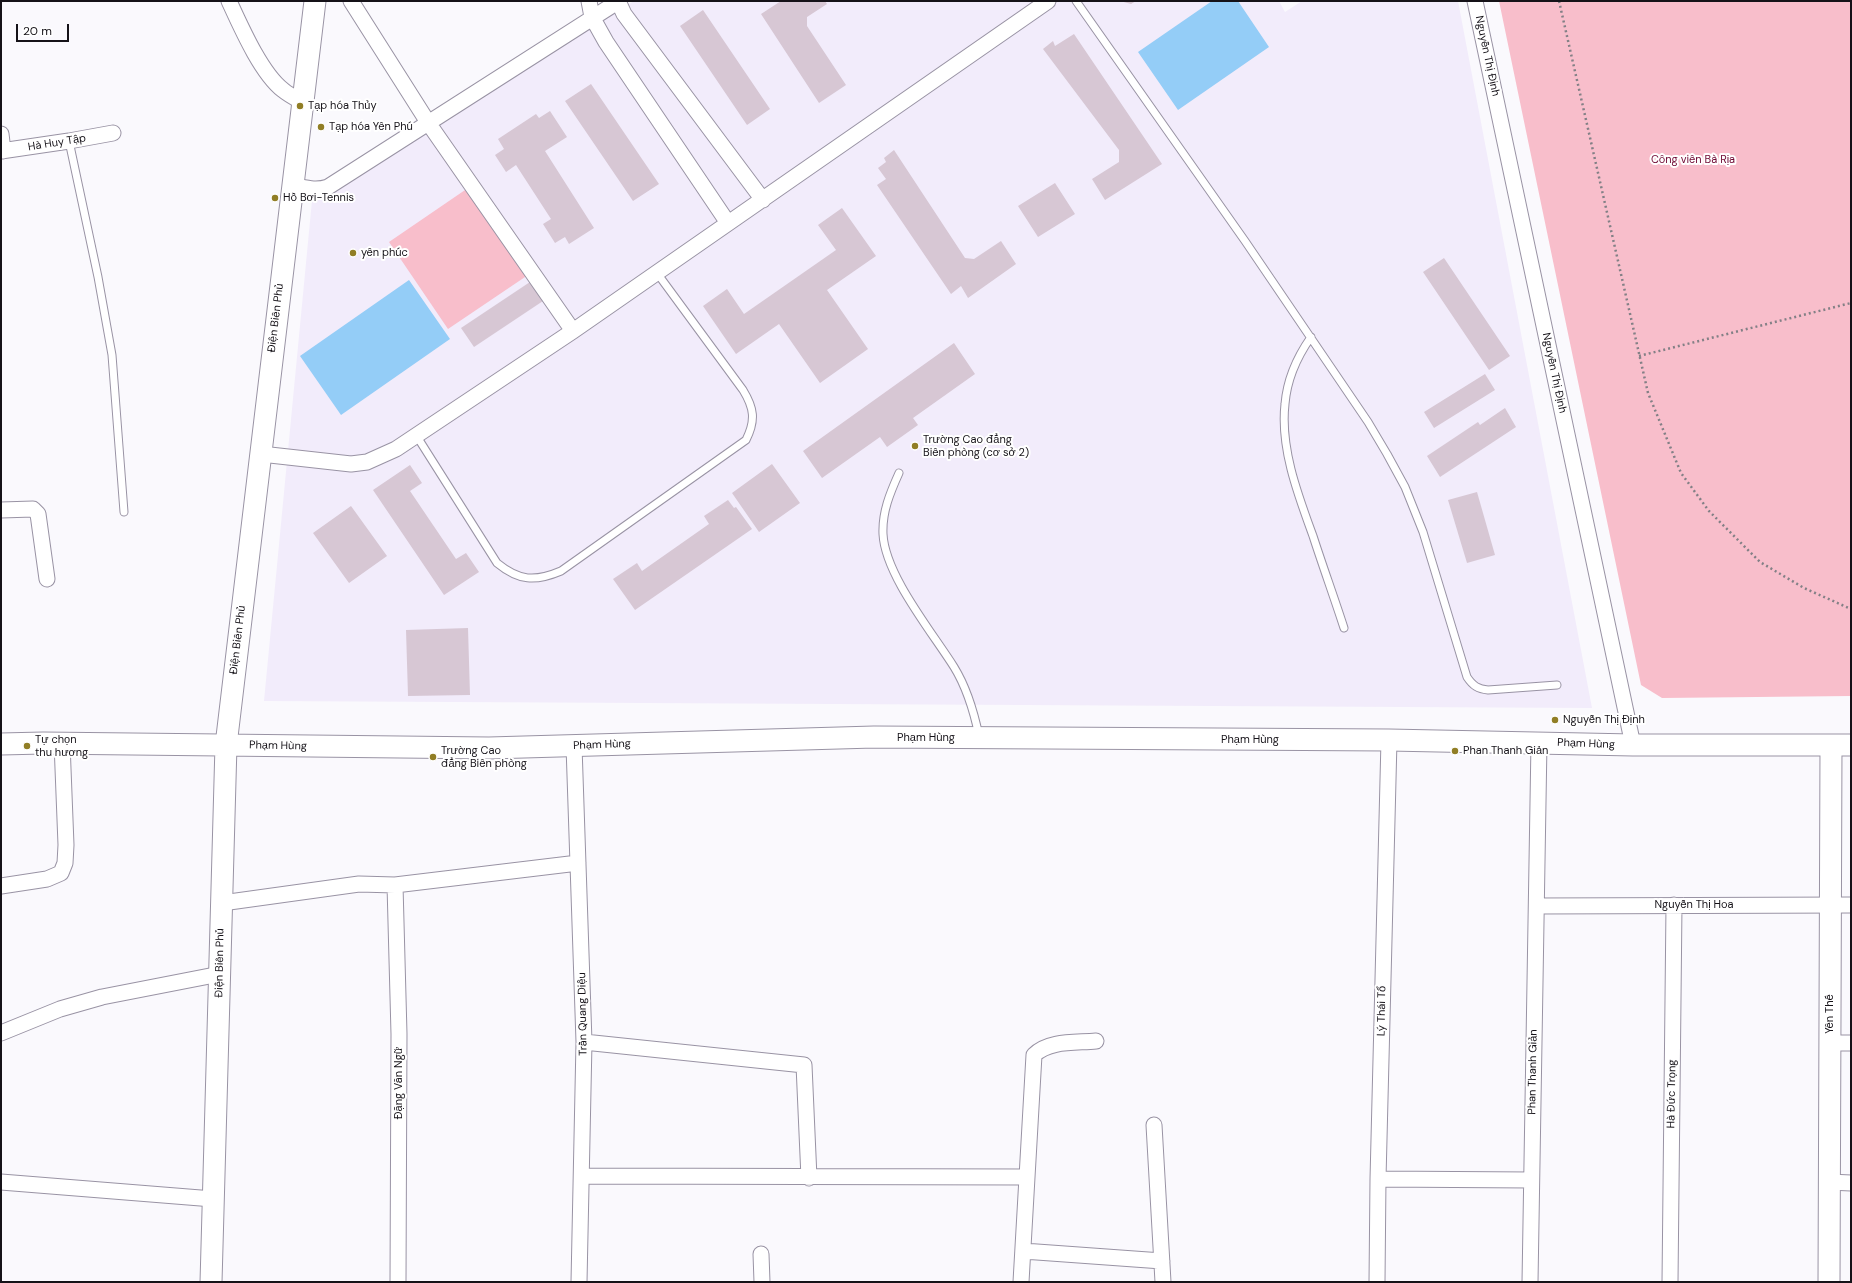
<!DOCTYPE html>
<meta charset="utf-8">
<style>
body{margin:0}
#map{position:relative;width:1852px;height:1283px;overflow:hidden;background:#faf9fd;font-family:"DM Sans",sans-serif}
canvas{display:block}
.frame{position:absolute;inset:0;border:2px solid #151218;pointer-events:none}
.scale{position:absolute;left:16px;top:24px;width:53px;height:18px;box-sizing:border-box;border:2px solid #151218;border-top:0;padding-left:5px;font-size:12px;line-height:14px;white-space:nowrap;color:#151218;-webkit-text-stroke:3px #fff;paint-order:stroke}
</style>
<div id="map">
<canvas width="1852" height="1283"></canvas>
<div class="frame"></div>
<div class="scale">20 m</div>
</div>
<script>
const context = document.querySelector('canvas').getContext('2d');
context.lineJoin = 'round';
function paint(path, color) { context.fillStyle = color; context.fill(path, 'evenodd'); }
function stroke(path, color, width, dash) { context.strokeStyle = color; context.lineWidth = width; context.lineCap = dash ? 'butt' : 'round'; context.setLineDash(dash || []); context.stroke(path); }
function write(font, color, halo, rows, align = 'center') {
  context.font = font + ' "DM Sans",sans-serif'; context.lineWidth = 4; context.setLineDash([]); context.textBaseline = 'middle'; context.strokeStyle = halo; context.fillStyle = color; for (const [text, x, y, turn = 0] of rows) {
    context.save(); context.translate(x, y); context.rotate((+turn || 0) * Math.PI / 180); context.textAlign = isNaN(turn) ? turn : align; if (halo) context.strokeText(text, 0, 0); context.fillText(text, 0, 0); context.restore();
  }
}
paint(new Path2D(`
 M634 1H1279L1285 12 1302 1H1458L1592 708 264 701 313 190Z`), '#f2ecfb');
paint(new Path2D(`
 M1499 1H1851V696L1662 698 1641 685Z
 M468 188 528 275 448 329 389 242Z`), '#f8becb');
paint(new Path2D(`
 M1212 1H1238L1269 47 1178 110 1138 52Z
 M409 280 450 339 341 415 300 356Z`), '#94cdf7');
paint(new Path2D(`
 M781 1H825L827 4 807 17V26L846 85 819 103 761 14Z
 M1120 1H1136L1131 4Z
 M703 10 770 109 747 125 680 26Z
 M1074 34 1162 164 1105 200 1092 179 1119 162V150L1043 49 1053 41 1055 46Z
 M591 84 659 184 633 201 565 101Z
 M550 111 567 137 545 151 594 228 569 244 565 237 555 243 543 224 551 219 516 165 506 172 495 155 504 149 498 139 536 114 539 118Z
 M894 150 965 258 974 259 1001 241 1016 264 968 298 961 286 951 294 877 185 886 179 878 168 886 162 884 158Z
 M1055 183 1075 214 1038 237 1018 206Z
 M842 208 876 256 827 290 868 349 820 383 779 324 736 354 703 306 727 289 744 314 836 250 818 225Z
 M1444 258 1510 356 1489 370 1423 272Z
 M530 282 543 301 474 347 461 328Z
 M954 343 975 374 913 418 918 425 887 447 880 437 822 478 803 451Z
 M1485 374 1495 390 1434 428 1424 412Z
 M1505 408 1516 427 1440 477 1427 456 1478 422 1480 425Z
 M772 464 800 503 759 532 732 493Z
 M410 465 422 483 410 491 456 559 466 553 479 572 444 595 373 490Z
 M1477 492 1495 555 1467 563 1448 500Z
 M728 500 734 508 736 507 752 529 635 610 613 579 637 563 642 571 709 524 704 516Z
 M351 506 387 556 349 583 313 533Z
 M468 628 470 695 408 696 406 630Z`), '#d7c7d4');
const lane = new Path2D(`
 M1076 1 1245 241 1368 422 1387 454 1405 487 1423 532 1467 677C1473 686 1478 689 1488 690L1557 685
 M69 141 98 277 112 355 124 512
 M1311 337C1297 357 1287 379 1285 404 1280 448 1298 495 1313 536 1323 567 1334 597 1344 628
 M416 435 497 563C519 581 535 582 561 571L746 440C756 420 754 408 743 390L657 273
 M899 473C890 493 882 512 883 534 885 575 932 632 954 667 967 688 974 712 979 736`);
const street = new Path2D(`
 M229 1C241 27 261 73 283 90 289 95 297 99 304 103
 M351 1 429 124 573 331
 M589 1 592 17 606 42 728 223
 M618 1 624 14 763 200
 M1475 1 1633 745
 M1 134 3 151
 M1 151 69 141 113 133
 M293 185C305 188 316 191 328 187L619 1
 M261 454 351 464 367 462 396 449 573 331 1048 1
 M1 510 33 509 38 514 47 579
 M574 746 584 1042 579 1282
 M395 885 399 1034 398 1282
 M1 886 47 879 61 873 65 863 66 845 62 743
 M222 903 359 884 395 885 578 863
 M1537 906 1851 905
 M1 1033 60 1009 102 997 220 974
 M584 1042 804 1065 809 1178
 M1830 1043H1851
 M1154 1125 1163 1282
 M582 1176 1026 1177
 M1378 1179 1531 1180
 M1 1182 213 1199
 M1829 1182 1851 1183
 M1023 1251 1162 1261
 M761 1254 762 1282
 M1021 1282 1034 1055C1049 1040 1076 1043 1096 1041
 M1377 1282 1378 1179 1389 740
 M1530 1282 1539 742
 M1670 1282 1674 905`);
const secondary = new Path2D(`
 M1 744 43 743 489 748 874 737 1389 740 1633 745H1851
 M211 1282 226 745 315 1
 M1829 1282 1831 746`);
stroke(lane, '#9993a4', 9);
stroke(street, '#9993a4', 17);
stroke(secondary, '#9993a4', 23);
stroke(new Path2D(`
 M1559 1 1648 393 1681 473 1709 511 1760 562 1804 588 1851 609
 M1639 356 1851 303`), '#838086', 2.5, [2, 3]);
stroke(lane, '#fff', 7);
stroke(street, '#fff', 15);
stroke(secondary, '#fff', 21);
for (const [x, y, r, color] of [
 [300,106,4,"#917e25"],
 [321,127,4,"#917e25"],
 [275,198,4,"#917e25"],
 [353,253,4,"#917e25"],
 [915,446,4,"#917e25"],
 [1555,720,4,"#917e25"],
 [27,746,4,"#917e25"],
 [1455,751,4,"#917e25"],
 [433,757,4,"#917e25"]
]) { const dot = new Path2D(); dot.arc(x, y, r, 0, 2 * Math.PI); context.fillStyle = color; context.fill(dot); stroke(dot, '#fff', 1.5); }
write('11px', '#151218', '#fff', [
 ["Nguyễn Thị Định",1487,56,78],
 ["Hà Huy Tập",57,143,-9],
 ["Điện Biên Phủ",276,318,-83],
 ["Nguyễn Thị Định",1554,373,78],
 ["Điện Biên Phủ",238,640,-83],
 ["Phạm Hùng",926,738],
 ["Phạm Hùng",1250,740],
 ["Phạm Hùng",1586,744,2],
 ["Phạm Hùng",602,745,-2],
 ["Phạm Hùng",278,746,1],
 ["Nguyễn Thị Hoa",1694,905],
 ["Điện Biên Phủ",220,963,-89],
 ["Lý Thái Tổ",1382,1011,-89],
 ["Trần Quang Diệu",583,1014,-91],
 ["Yên Thế",1830,1014,-90],
 ["Phan Thanh Giản",1533,1072,-89],
 ["Đặng Văn Ngữ",399,1083,-90],
 ["Hà Đức Trọng",1672,1094,-89]
]);
write('11px', '#151218', '#fff', [
 ["Tạp hóa Thủy",308,106],
 ["Tạp hóa Yên Phú",329,127],
 ["Hồ Bơi-Tennis",283,198],
 ["yên phúc",361,253],
 ["Trường Cao đẳng",923,440],
 ["Biên phòng (cơ sở 2)",923,453],
 ["Nguyễn Thị Định",1563,720],
 ["Tự chọn",35,740],
 ["thu hương",35,753],
 ["Trường Cao",441,751],
 ["đẳng Biên phòng",441,764],
 ["Phan Thanh Giản",1463,751]
], 'left');
write('11px', '#6e0732', '#fff', [
 ["Công viên Bà Rịa",1693,160]
]);
</script>
